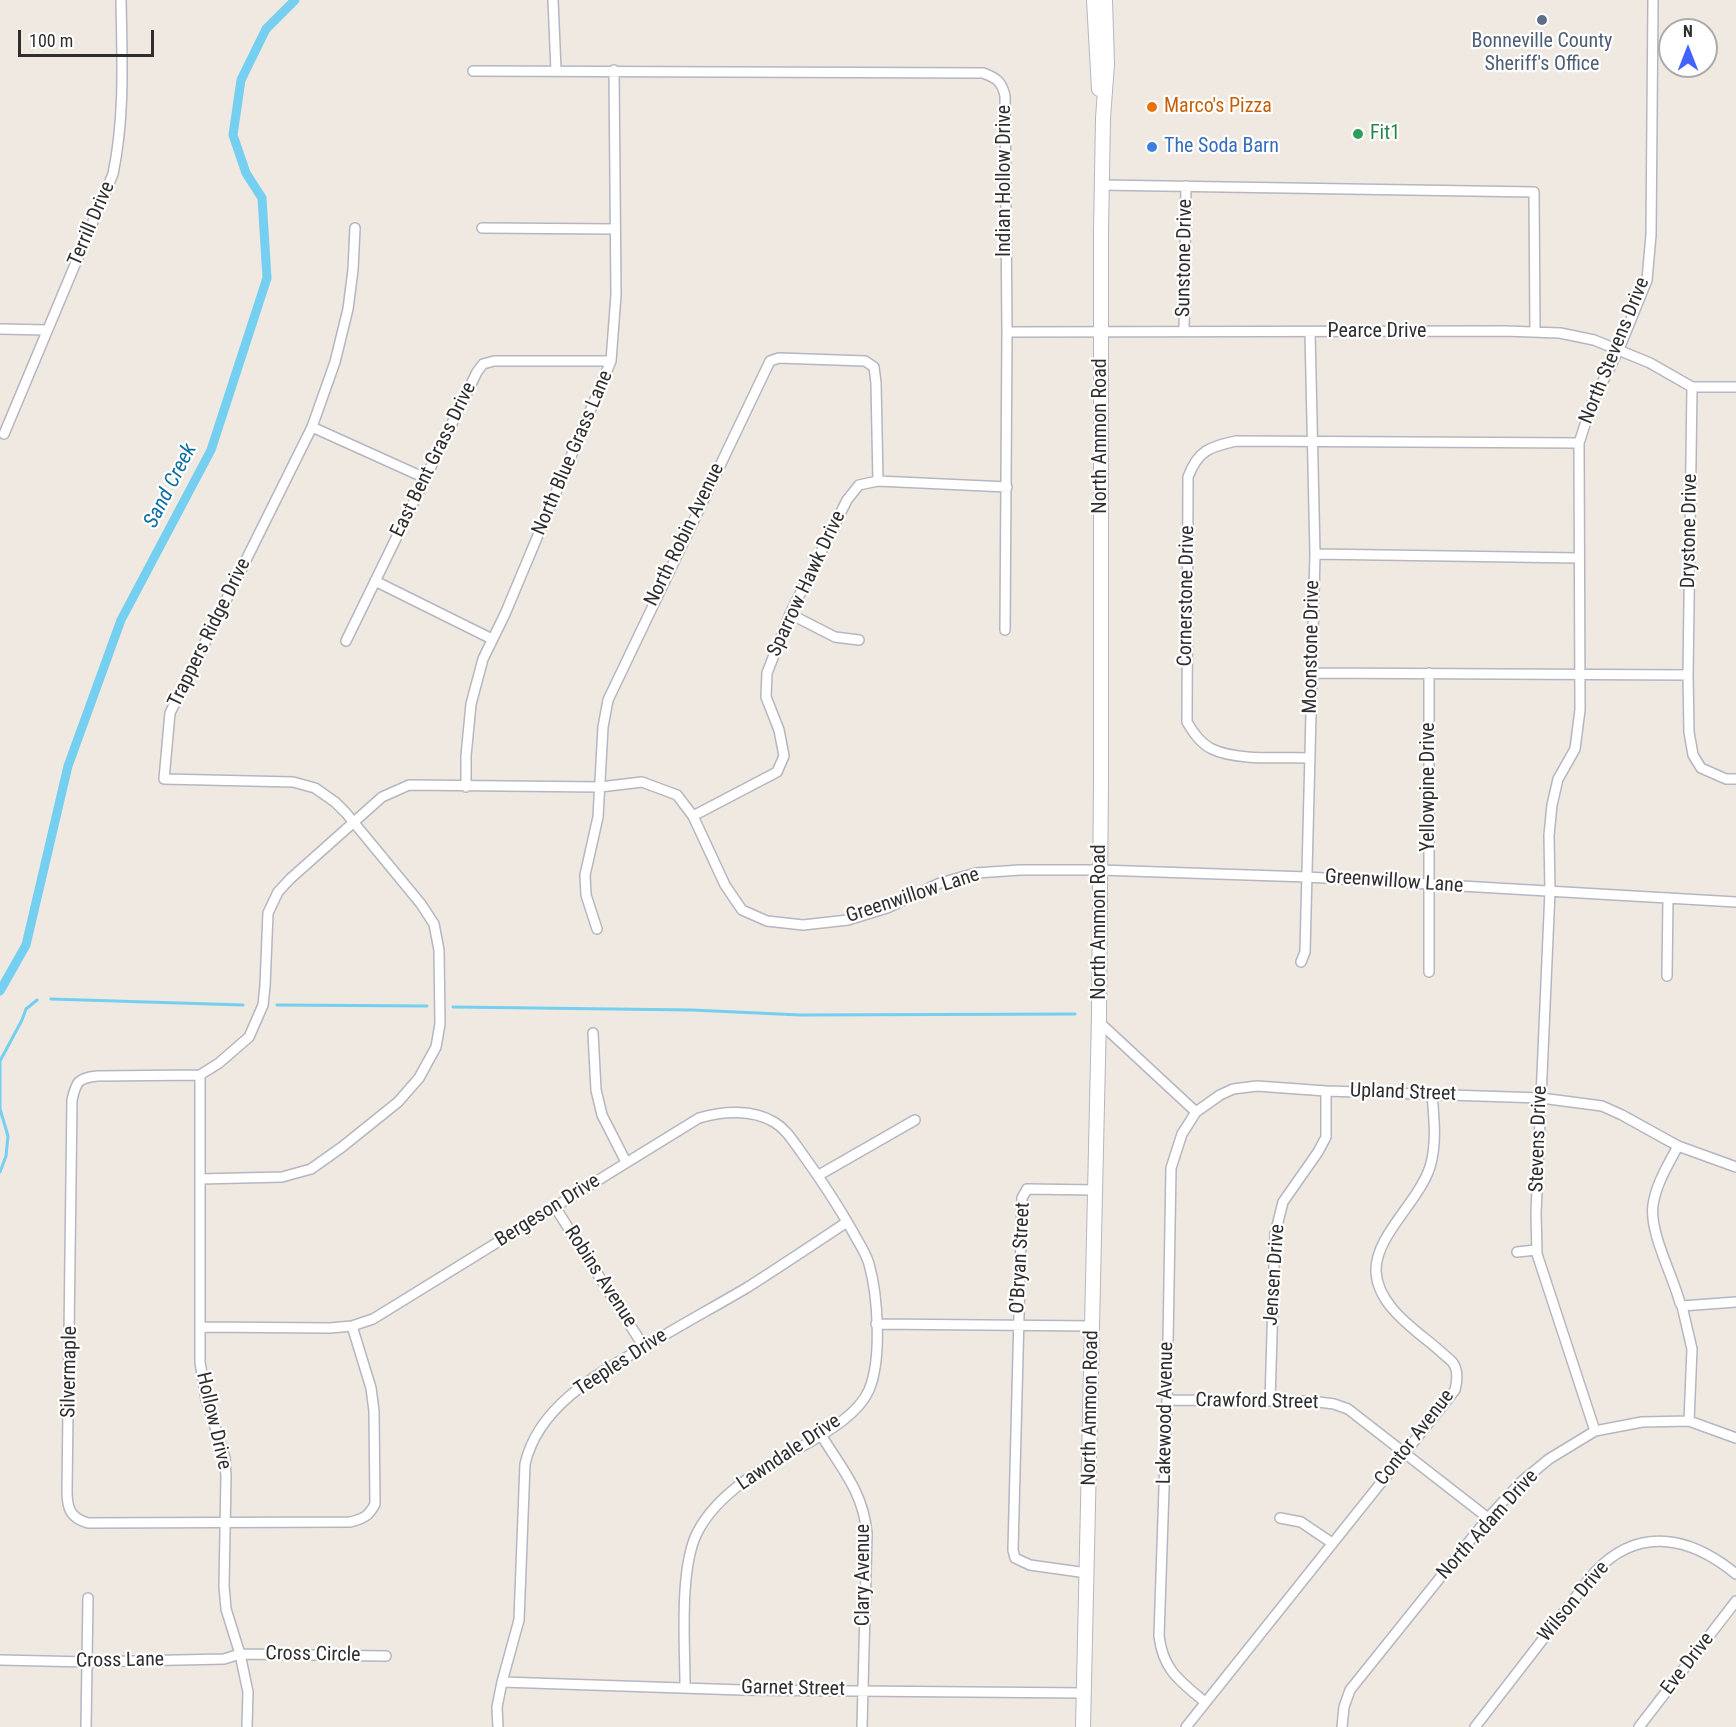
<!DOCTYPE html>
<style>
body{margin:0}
#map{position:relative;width:1736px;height:1727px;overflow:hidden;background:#efe9e1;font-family:"Roboto Condensed",sans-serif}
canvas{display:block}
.north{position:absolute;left:1658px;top:18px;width:60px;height:60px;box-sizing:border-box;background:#fff;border:2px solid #ababab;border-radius:50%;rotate:0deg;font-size:16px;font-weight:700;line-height:24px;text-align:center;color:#2e2e2e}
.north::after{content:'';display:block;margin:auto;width:21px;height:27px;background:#4264fb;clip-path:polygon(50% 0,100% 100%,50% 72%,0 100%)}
.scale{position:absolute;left:18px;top:30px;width:136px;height:27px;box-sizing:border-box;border:3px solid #2e2e2e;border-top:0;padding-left:8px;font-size:18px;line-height:21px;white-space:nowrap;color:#2e2e2e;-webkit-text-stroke:4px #fff;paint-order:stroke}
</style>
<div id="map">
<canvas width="1736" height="1727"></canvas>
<div class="north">N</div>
<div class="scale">100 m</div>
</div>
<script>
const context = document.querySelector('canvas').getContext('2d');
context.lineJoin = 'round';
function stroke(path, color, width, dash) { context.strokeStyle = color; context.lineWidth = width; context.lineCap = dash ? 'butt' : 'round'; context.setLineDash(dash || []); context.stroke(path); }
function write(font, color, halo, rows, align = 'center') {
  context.font = font + ' "Roboto Condensed",sans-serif'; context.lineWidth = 4.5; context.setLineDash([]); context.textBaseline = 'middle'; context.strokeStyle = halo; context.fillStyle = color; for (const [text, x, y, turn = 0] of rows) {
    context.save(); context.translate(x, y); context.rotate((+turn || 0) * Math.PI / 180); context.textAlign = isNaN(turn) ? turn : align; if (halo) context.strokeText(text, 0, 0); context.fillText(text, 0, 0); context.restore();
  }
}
stroke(new Path2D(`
 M51 999 243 1005
 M277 1005 427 1006
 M453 1007 692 1010 800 1015 1075 1014
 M0 1172 6 1156 8 1136 0 1109V1061L22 1020 26 1009 37 1000`), '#75cff0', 3);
stroke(new Path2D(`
 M0 991 26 945 68 766 121 620 211 450 267 278 262 198 246 173 233 135 241 80 266 29 295 0`), '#75cff0', 9);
const minor = new Path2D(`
 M553 0 556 70
 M473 71 983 73C997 78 1002 82 1005 96L1007 332 1005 630
 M1101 185 1534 192 1535 332
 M482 228 615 229
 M0 329 47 330
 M1184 331 1186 186
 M1007 332 1504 331 1560 333 1594 340 1650 363 1692 387H1736
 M1692 387 1688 675 1689 732 1693 755 1701 768 1726 779H1736
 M312 427 425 478
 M4 434 113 174C125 116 122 59 121 0
 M1315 554 1579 558
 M375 581 492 639
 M790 614 835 637 859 640
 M346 641 477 372 483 364 494 361H611
 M1311 673 1688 675
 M1429 673V972
 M1310 758C1281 757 1237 761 1212 749 1200 743 1193 732 1187 722L1188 477C1198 450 1210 447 1236 441L1579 443
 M466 787V756L471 704 483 659 505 614 611 361 616 295 614 70
 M693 816 777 772 784 756 779 730 766 697 767 673 790 614 847 500 859 485 878 481 1007 487
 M597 929 586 895 585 875 598 817 603 727 608 700 770 361 779 358 865 361 874 367 876 383 878 481
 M1301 962 1305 952 1315 554 1310 332
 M1667 976 1668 898
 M1099 1022 1196 1112
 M593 1033 596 1090 602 1115 626 1162
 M200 1075V1362L206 1399 225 1458 226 1477 224 1586 226 1609 240 1654 248 1692 247 1727
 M1678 1146C1668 1165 1656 1184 1653 1205 1649 1232 1673 1276 1680 1303L1682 1306 1736 1302
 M819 1175 915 1120
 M200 1179 282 1177 311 1169 342 1147 398 1102 419 1078 436 1047 440 1024 439 950 434 924 421 904 346 813 335 802 315 788 293 782 164 779 170 713 312 427 335 362 348 309 353 270 355 228
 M555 1207 644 1347
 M1517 1252 1536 1250
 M1682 1306 1692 1349 1689 1421
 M876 1324 1092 1326
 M352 1326 371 1388 374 1411 375 1504C369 1516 363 1519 350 1522L88 1523C70 1518 67 1508 67 1491L72 1100C76 1082 78 1078 97 1076L200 1075 219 1063 249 1037 263 1005 265 986 268 913 278 892 290 879 382 797 409 785 600 787 642 782 677 795 693 816 725 885 742 910 767 921 803 925 848 920 887 908 940 883 976 873 1020 870H1100L1307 877 1736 902
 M201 1327 330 1328 352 1326 373 1319 699 1118C723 1111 752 1109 774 1122 786 1129 793 1141 801 1152 820 1178 837 1204 853 1232 858 1242 866 1253 869 1264 878 1296 882 1359 869 1390 859 1413 829 1431 808 1443 769 1464 718 1491 697 1533 679 1570 685 1644 685 1686
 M1167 1400 1311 1401 1334 1404 1348 1409 1488 1518
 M1270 1401 1275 1234 1283 1202 1318 1152 1326 1137V1091
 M1595 1431 1537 1254 1536 1213 1550 891 1549 835 1552 805 1558 779 1575 749 1580 710 1579 443 1592 403 1619 349 1647 280 1651 235 1653 0
 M821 1435C842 1469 863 1492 867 1533L862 1727
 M1280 1518 1301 1522 1332 1543
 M1087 1573 1030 1565 1015 1558 1013 1550 1022 1198 1027 1189 1096 1190
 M0 1660 88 1662 224 1659 240 1654 386 1656
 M502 1682 742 1690 1083 1693
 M1205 1702C1180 1681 1163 1670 1159 1636L1167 1400 1171 1168 1182 1134 1196 1112 1220 1095 1233 1089 1257 1086 1326 1091 1541 1098 1602 1106 1622 1115 1678 1146 1736 1167
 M86 1727 88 1598
 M498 1727 497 1707 502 1682 519 1620 525 1464C539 1403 603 1371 653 1342 684 1323 716 1306 748 1287 781 1266 814 1244 847 1222
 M1186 1727 1455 1390C1457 1382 1458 1370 1453 1363 1450 1359 1444 1355 1440 1351 1416 1330 1377 1306 1376 1271 1375 1236 1418 1203 1430 1167 1437 1144 1434 1117 1432 1094
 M1342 1727 1344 1707 1350 1690 1488 1518 1521 1482 1549 1459 1595 1431 1642 1422 1689 1421 1736 1438
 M1475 1727 1595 1572C1639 1525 1691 1537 1736 1574
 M1639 1727 1736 1601`);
const secondary = new Path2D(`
 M1094 0 1099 89
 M1083 1727 1099 1015 1101 777V232L1103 118 1107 64 1105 0`);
stroke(minor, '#b4b7c1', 12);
stroke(secondary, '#b4b7c1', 16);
stroke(minor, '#fff', 9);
stroke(secondary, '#fff', 14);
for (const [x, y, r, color] of [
 [1542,20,6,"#5c6f8a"],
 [1152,107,6,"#e8710a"],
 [1358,134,6,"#2e9e5b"],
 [1152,147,6,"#3f7fe0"]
]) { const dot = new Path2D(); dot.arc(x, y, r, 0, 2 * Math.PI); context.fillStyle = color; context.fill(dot); stroke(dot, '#fff', 2); }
write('20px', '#4e5e75', '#fff', [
 ["Bonneville County",1542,42],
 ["Sheriff's Office",1542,65]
]);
write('20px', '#c56008', '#fff', [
 ["Marco's Pizza",1164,107]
], 'left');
write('20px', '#27864d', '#fff', [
 ["Fit1",1370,134]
], 'left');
write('20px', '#366cbe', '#fff', [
 ["The Soda Barn",1164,147]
], 'left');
write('20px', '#2e2e2e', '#fff', [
 ["Indian Hollow Drive",1005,181,-90],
 ["Terrill Drive",92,224,-67],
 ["Sunstone Drive",1185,258,-89],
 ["Pearce Drive",1377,332],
 ["North Stevens Drive",1615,351,-68],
 ["North Ammon Road",1101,436,-90],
 ["North Blue Grass Lane",573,453,-67],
 ["East Bent Grass Drive",434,460,-64],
 ["Drystone Drive",1690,531,-89],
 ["North Robin Avenue",685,535,-64],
 ["Sparrow Hawk Drive",807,584,-65],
 ["Cornerstone Drive",1187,596,-89],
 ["Trappers Ridge Drive",210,633,-64],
 ["Moonstone Drive",1312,647,-89],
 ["Yellowpine Drive",1429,787,-90],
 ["Greenwillow Lane",1394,882,4],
 ["Greenwillow Lane",913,896,-18],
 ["North Ammon Road",1100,922,-90],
 ["Upland Street",1403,1093,2],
 ["Stevens Drive",1539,1139,-88],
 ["Bergeson Drive",548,1211,-32],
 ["O'Bryan Street",1021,1258,-87],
 ["Jensen Drive",1275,1275,-86],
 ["Robins Avenue",600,1277,57],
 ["Teeples Drive",621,1363,-33],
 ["Silvermaple",70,1372,-89],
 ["Crawford Street",1257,1402,1],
 ["North Ammon Road",1091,1408,-89],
 ["Lakewood Avenue",1166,1413,-89],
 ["Hollow Drive",213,1421,77],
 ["Contor Avenue",1415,1438,-52],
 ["Lawndale Drive",789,1453,-34],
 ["North Adam Drive",1488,1525,-48],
 ["Clary Avenue",864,1575,-90],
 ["Wilson Drive",1574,1602,-50],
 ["Cross Circle",313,1655,1],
 ["Cross Lane",120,1661,-1],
 ["Eve Drive",1688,1664,-52],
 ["Garnet Street",793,1689,1]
]);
write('italic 21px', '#0d6fa3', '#fff', [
 ["Sand Creek",171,486,-63]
]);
</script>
